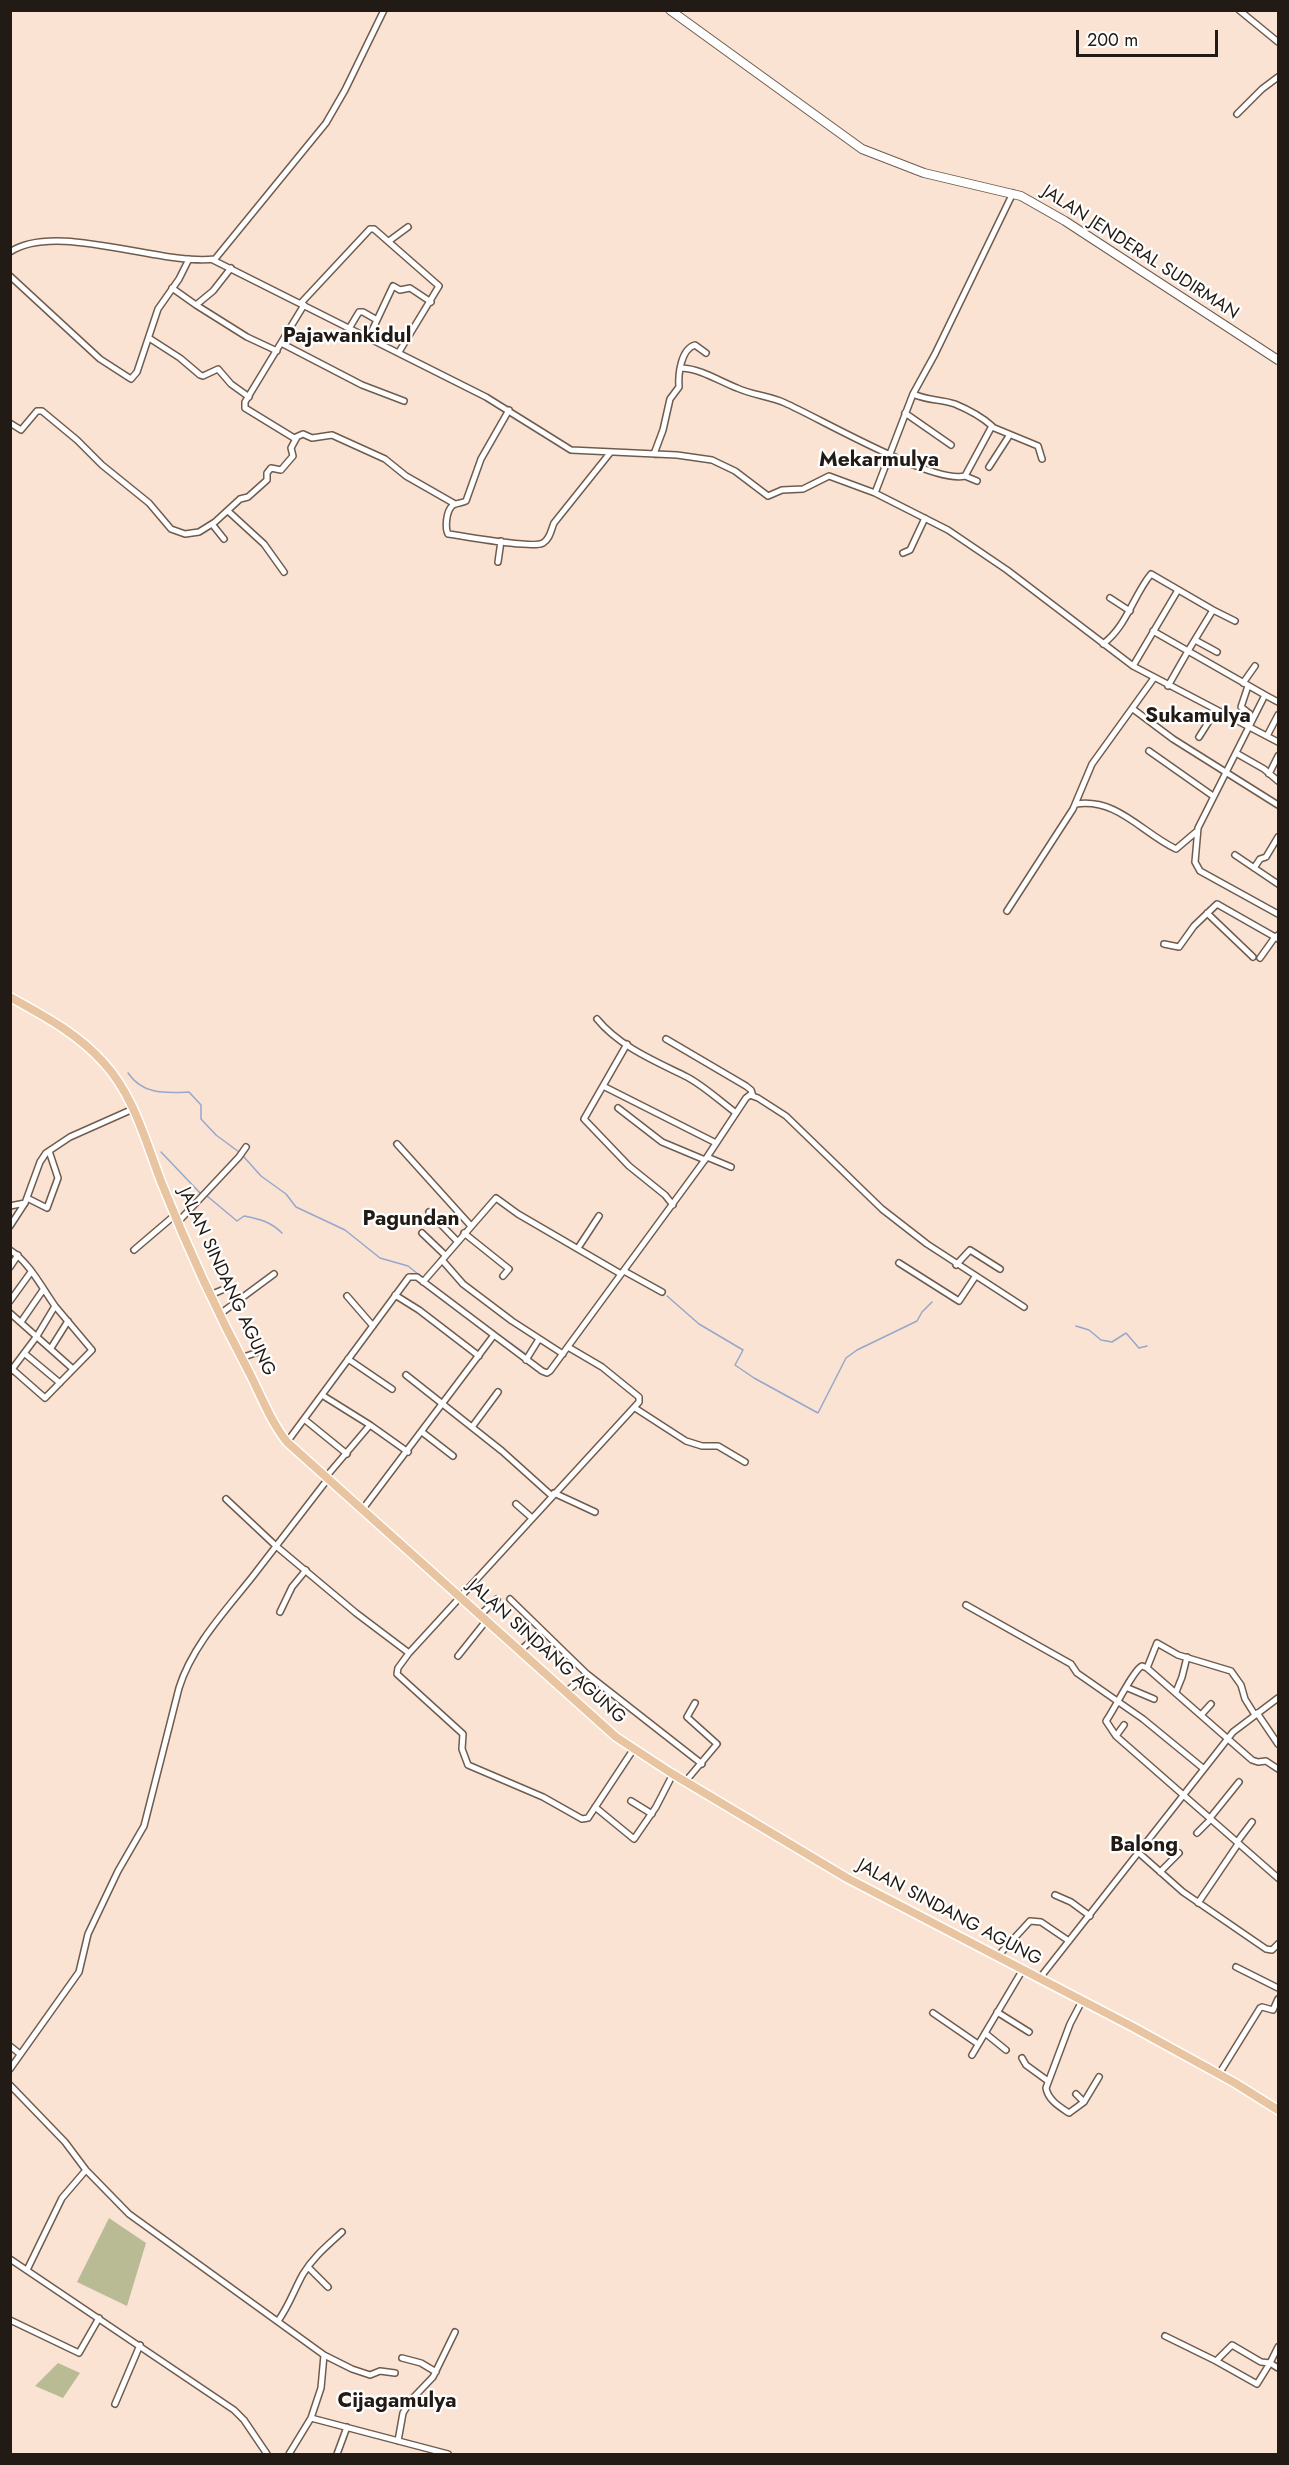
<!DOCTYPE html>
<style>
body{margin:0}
#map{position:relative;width:1289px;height:2465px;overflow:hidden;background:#fae3d3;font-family:Jost,sans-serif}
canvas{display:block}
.frame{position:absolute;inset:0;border:12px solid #221a14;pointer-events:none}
.scale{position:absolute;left:1076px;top:30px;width:142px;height:27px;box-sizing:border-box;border:3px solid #221a14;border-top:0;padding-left:8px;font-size:18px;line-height:21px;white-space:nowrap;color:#221a14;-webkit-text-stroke:4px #fff;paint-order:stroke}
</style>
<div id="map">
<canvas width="1289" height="2465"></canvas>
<div class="frame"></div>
<div class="scale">200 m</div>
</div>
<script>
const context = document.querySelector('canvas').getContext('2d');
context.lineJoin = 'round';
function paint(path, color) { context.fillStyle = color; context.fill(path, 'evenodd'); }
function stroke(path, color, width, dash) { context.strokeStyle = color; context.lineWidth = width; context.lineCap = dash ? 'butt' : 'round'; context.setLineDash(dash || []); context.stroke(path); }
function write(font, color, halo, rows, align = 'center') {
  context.font = font + ' Jost,sans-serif'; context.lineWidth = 4.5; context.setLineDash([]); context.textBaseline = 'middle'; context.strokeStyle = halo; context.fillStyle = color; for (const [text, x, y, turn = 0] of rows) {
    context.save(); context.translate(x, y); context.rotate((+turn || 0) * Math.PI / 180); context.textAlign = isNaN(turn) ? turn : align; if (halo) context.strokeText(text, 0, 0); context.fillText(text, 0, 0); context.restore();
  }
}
paint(new Path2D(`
 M109 2218 146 2243 127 2306 77 2282Z
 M58 2363 80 2373 63 2398 35 2386Z`), '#b9bb94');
stroke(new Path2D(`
 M128 1073C143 1095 165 1093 189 1092L201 1105V1119L216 1135 239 1152
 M161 1152 202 1195
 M244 1157 261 1176 286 1194 296 1207 345 1230 380 1258 408 1266 423 1278
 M207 1196 237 1221 244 1216C260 1219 271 1222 282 1233
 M667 1296 699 1324 743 1350 735 1365 754 1378 818 1413 846 1358 857 1350 917 1321 922 1312 932 1302
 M474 1317 526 1354
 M1076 1326 1089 1330 1101 1340 1112 1342 1126 1333 1139 1348 1147 1346`), '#95a8cb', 1.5);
const minor = new Path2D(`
 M1239 10 1278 42
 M1237 114 1262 89 1278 77
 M389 241 408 227
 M10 252C56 221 160 266 215 259L326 123 345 90 384 10
 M213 260 486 397 571 450 677 455 712 460 735 471 768 496 782 490 803 489 829 476 875 493 948 530 1007 570 1133 666 1278 742
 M231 268 213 291 196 305 247 337 277 351
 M10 276 100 359 131 379 137 372 158 309 179 279 189 259
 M172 288 196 305
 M301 303 370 229H374L439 286 399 352
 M304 305 245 402V408L294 438 303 434 312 438 332 435 385 459 406 476 455 504
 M377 320 393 286 400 290 410 288 431 302
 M350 327 359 312H363L377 320 369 337
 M149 338 180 358 200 375 203 376 218 369 231 384 249 397
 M281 343 362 385 404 401
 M682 368C701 369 719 381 737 388 752 395 770 396 785 403 821 419 932 484 965 476L992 426C982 417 967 409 955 404 940 399 929 401 913 394
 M509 410 481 459 466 501C463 503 455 503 452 506 446 512 445 528 448 534 464 536 533 549 543 543 550 539 551 530 554 523L610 453
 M905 413 951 445
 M10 423 21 430 37 411H42L77 440 102 465 149 503 171 529 185 534 199 532 215 522 240 499 248 497 267 480V473L271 468 281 470 293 456 291 448 297 437
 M992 427 1038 446 1042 459
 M654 454 663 430 670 399 679 387C678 374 681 349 695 345L706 353
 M989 467 1009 436
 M965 476 977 481
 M875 493 913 394 935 354 1013 193
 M228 511 264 544 284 572
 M212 524 224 539
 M903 553 910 550 925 518
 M498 562 501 541
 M1110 598 1130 611
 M1213 610 1235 621
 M1195 640 1217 652
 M1103 644C1127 626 1133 596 1151 574L1213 610 1188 651 1153 631
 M1133 666 1178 590
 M1243 683 1255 666
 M1168 686 1188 651 1265 695
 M1248 686 1241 707 1250 714 1247 720 1250 724
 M1278 702 1265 695 1198 828 1195 862 1200 871 1278 914
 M1133 709 1173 739 1278 805
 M1267 736 1278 715
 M1199 737 1216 710
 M1149 751 1213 796
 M1236 753 1264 769 1278 781
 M1269 774 1278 756
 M1076 804C1117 798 1141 832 1176 849L1196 832
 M1235 855 1278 884
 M1254 868 1260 859 1266 857 1278 837
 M1007 911 1073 809 1092 764 1154 678
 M1207 913 1253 957
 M1164 944 1179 947 1194 926 1217 904 1275 937 1278 935
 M1260 958 1275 937 1278 939
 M597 1019C620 1047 655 1061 687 1077 704 1086 720 1101 736 1113
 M666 1039 746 1086 751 1090 753 1096
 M627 1044 584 1119 629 1166 665 1195 673 1205
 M603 1086 716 1143
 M618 1108 662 1142 705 1160
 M397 1144 471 1226
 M707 1157 731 1167
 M27 1198 47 1208 58 1178 49 1151
 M10 1206 25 1203
 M429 1212 457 1241
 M178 1222 239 1157 246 1147
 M10 1226 25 1203 40 1162 46 1153 70 1137 133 1109
 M422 1233 445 1255
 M464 1233 509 1269 503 1276
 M578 1248 599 1216
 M10 1250C30 1263 42 1288 55 1306L37 1336 10 1372
 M134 1250 175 1215
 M442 1260 463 1284 512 1321 563 1354
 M899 1263 959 1301 975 1277
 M956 1265 970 1250 1000 1269
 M10 1267 18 1255
 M624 1271 662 1292
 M423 1282 496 1198 518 1214 621 1274
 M210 1295 222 1290
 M395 1295 419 1310 479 1356
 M347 1296 373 1326
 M10 1301 31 1272
 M10 1313 73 1369
 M220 1314 274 1274
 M21 1322 43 1290
 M51 1348 68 1321
 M24 1353 60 1383
 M241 1358 258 1352
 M348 1359 392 1389
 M526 1360 539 1339
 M12 1369 45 1398 92 1350 55 1306
 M406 1375 502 1451 552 1496
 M322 1395 370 1425
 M635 1408 686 1441 702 1446H718L745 1462
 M304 1419 347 1454
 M472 1427 498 1392
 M422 1432 453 1456
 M287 1442 409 1277H417L494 1335
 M325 1478 370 1425 408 1452
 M554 1493 595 1512
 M226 1499 276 1546 356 1613 409 1653 639 1402V1397L602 1367 568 1347
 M516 1504 532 1518
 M362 1510 494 1335 542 1371 547 1373 550 1371 707 1157 746 1098 750 1095 758 1098 786 1116 882 1209 927 1244 1024 1307
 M510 1599 587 1674
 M966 1605 1071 1664 1077 1673 1143 1719 1204 1769
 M280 1612 292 1587 306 1570
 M480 1615 497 1599
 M520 1651 541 1631
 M409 1653 398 1668 397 1674 463 1734 462 1749 468 1765 543 1797 582 1819 588 1818 633 1750
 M458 1656 486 1621
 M1147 1668 1142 1666C1134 1669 1114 1710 1106 1721L1116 1736 1278 1878
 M1128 1688 1154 1699
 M566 1692 587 1674 702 1764
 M1176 1692 1182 1677 1187 1657
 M1257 1713 1278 1744
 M1201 1715 1211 1704
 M1255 1715 1245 1699 1241 1685 1231 1671 1178 1655 1157 1643 1147 1668 1252 1760 1258 1762 1266 1761 1278 1769
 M1116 1736 1124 1725
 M685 1782 717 1744 687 1717 695 1703
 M631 1801 652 1814
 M595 1807 634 1839 656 1807 673 1774
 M1210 1818 1239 1782
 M1197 1833 1211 1819
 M1237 1842 1252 1822
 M1139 1853 1183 1892 1266 1949 1272 1950 1278 1944
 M1160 1872 1179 1853
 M1055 1895 1071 1902 1090 1916
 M1198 1903 1238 1844
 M997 1957 1030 1921 1041 1922 1069 1941
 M1236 1967 1278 1988
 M1039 1979 1233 1732 1278 1698
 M1082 2001 1070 2024 1046 2088C1048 2100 1060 2107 1069 2113L1084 2102
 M997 2012 1029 2032
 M933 2013 978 2044
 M985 2033 1006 2050
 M10 2046 20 2054
 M972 2055 1022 1971
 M1022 2058 1026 2065 1048 2081
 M10 2069 79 1972 88 1934 118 1871 144 1826 179 1688C192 1646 226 1610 253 1576 278 1544 302 1512 327 1480
 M1219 2074 1260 2008 1262 2007 1273 2010 1278 1999
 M10 2085 65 2142 86 2170 129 2214 324 2355 321 2388 311 2418
 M1076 2094 1084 2102 1099 2077
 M10 2259 234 2410 244 2420 267 2454
 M308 2267 328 2287
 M27 2270 62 2198 86 2170
 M10 2320 79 2353 99 2318
 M278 2321C289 2306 294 2290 303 2274 313 2257 328 2245 342 2232
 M1165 2336 1216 2361 1232 2345 1261 2362 1270 2363 1257 2384 1216 2361
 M1278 2347 1270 2363 1278 2368
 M324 2355 352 2369 370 2375 380 2371 395 2373
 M402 2358 421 2363 436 2372
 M115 2404 140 2345
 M398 2441 403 2413 411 2400 433 2377 455 2332
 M289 2454 311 2418 448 2454
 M337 2454 347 2427`);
const secondary = new Path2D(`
 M670 10 862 149 924 173 1021 196 1065 221 1278 360`);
const primary = new Path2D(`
 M10 997C44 1016 77 1033 103 1062 134 1095 146 1143 162 1184 188 1249 217 1312 250 1374 261 1396 271 1422 287 1442L616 1737 671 1773 847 1878 1131 2026 1235 2083 1278 2110`);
stroke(minor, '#6f5c4e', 8);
stroke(secondary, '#6f5c4e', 10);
stroke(primary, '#fff', 11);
stroke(minor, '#fff', 5);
stroke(secondary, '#fff', 8);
stroke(primary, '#e8c4a0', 8);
write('18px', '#221a14', '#fff', [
 ["JALAN JENDERAL SUDIRMAN",1140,253,33],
 ["JALAN SINDANG AGUNG",226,1282,65],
 ["JALAN SINDANG AGUNG",546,1652,42],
 ["JALAN SINDANG AGUNG",949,1913,28]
]);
write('bold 21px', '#221a14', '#fff', [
 ["Pajawankidul",347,337],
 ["Mekarmulya",879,461],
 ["Sukamulya",1198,717],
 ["Pagundan",411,1220],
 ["Balong",1144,1846],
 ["Cijagamulya",397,2402]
]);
</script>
